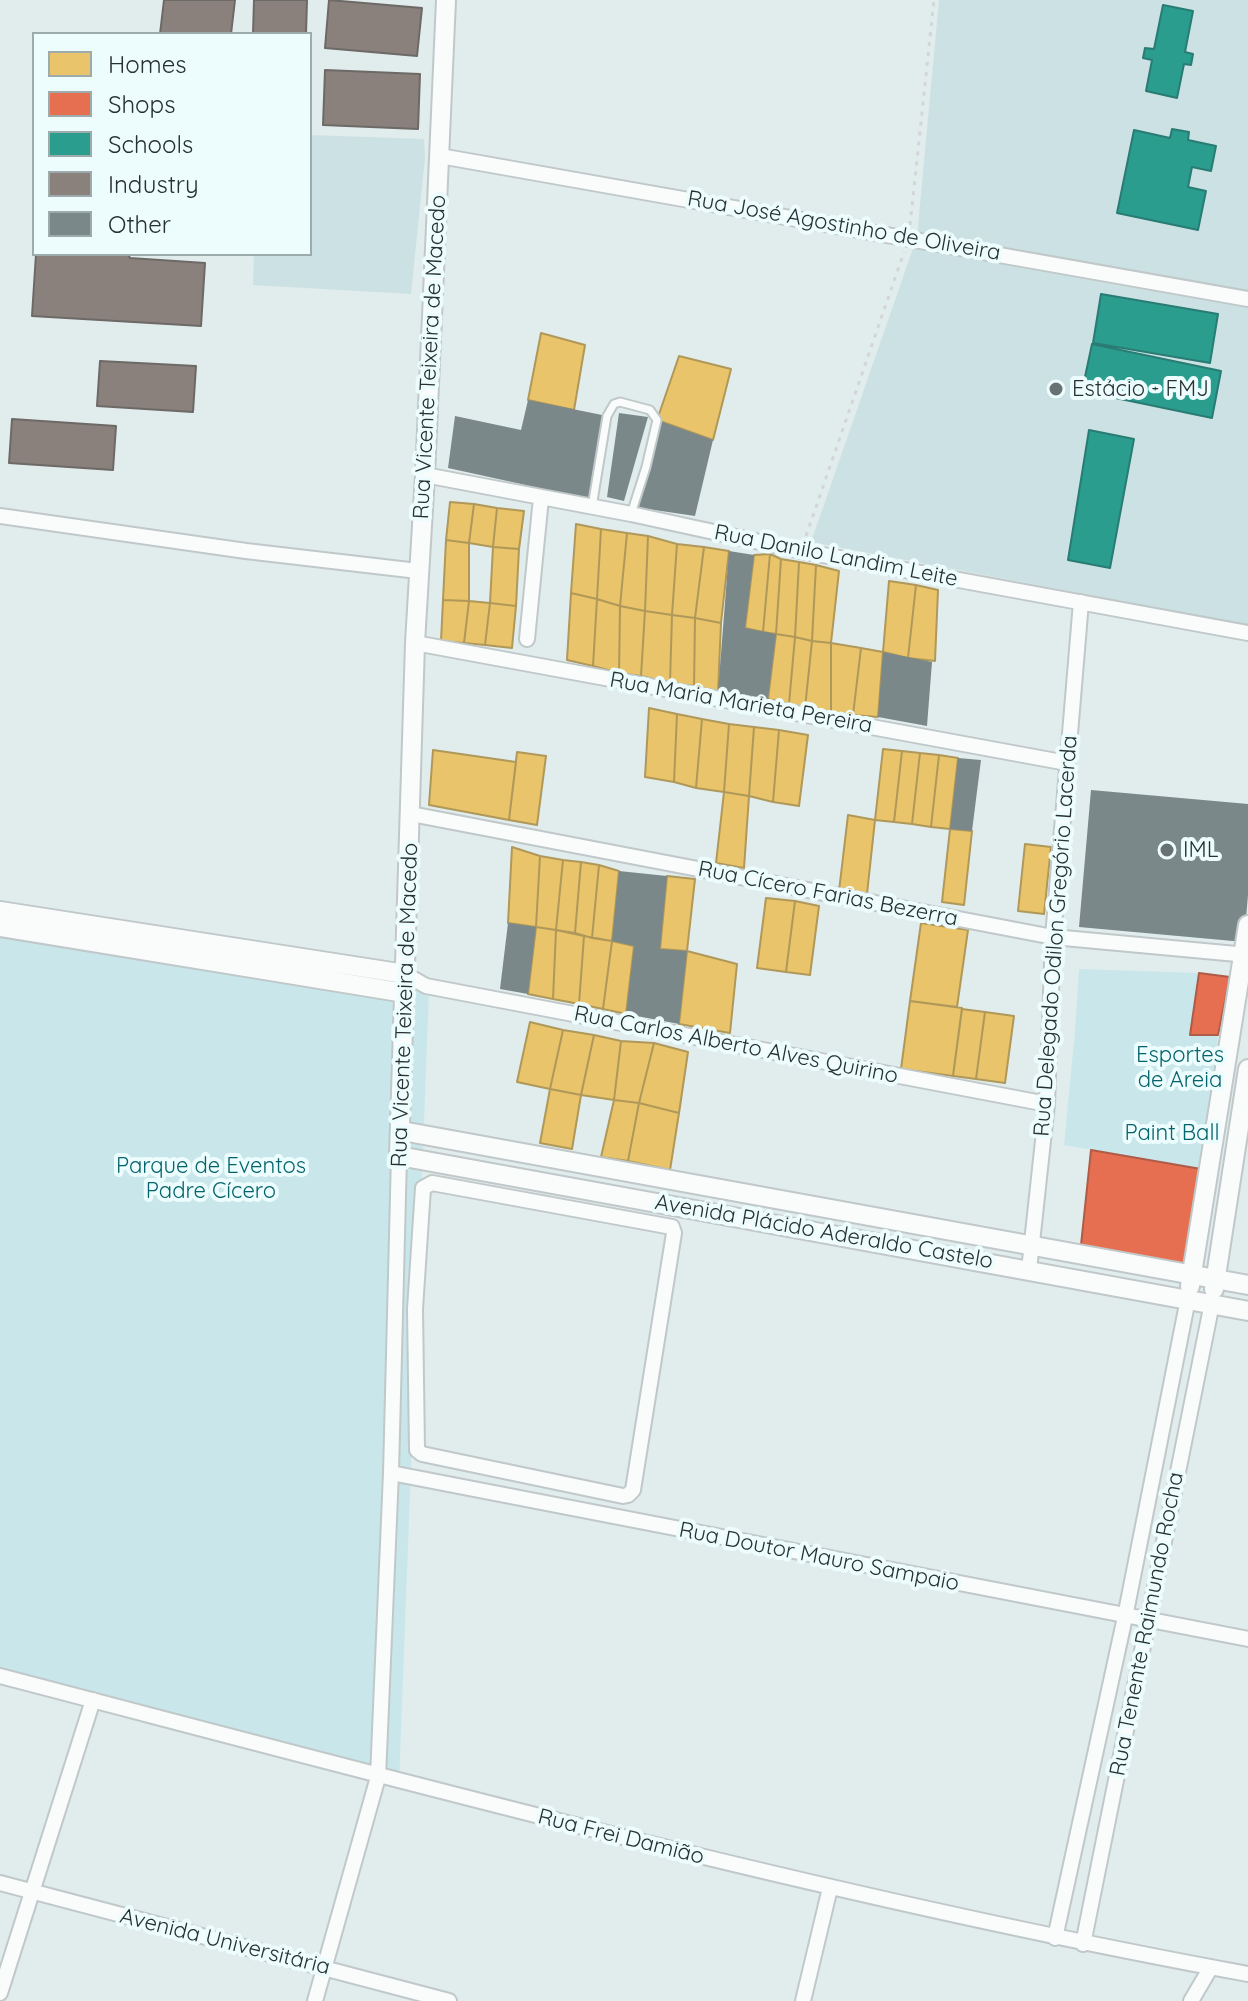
<!DOCTYPE html>
<meta charset="utf-8">
<style>
body{margin:0}
#map{position:relative;width:1248px;height:2001px;overflow:hidden;background:#e1eced;font-family:Quicksand,sans-serif}
canvas{display:block}
.legend{position:absolute;left:32px;top:32px;width:280px;height:224px;box-sizing:border-box;background:#edfdfe;border:2px solid #9eabac;margin:0;padding:10px 14px;list-style:none;font-size:24px;color:#283031}
.legend li{display:flex;align-items:center;gap:16px;height:40px}
.legend b{width:40px;border:2px solid #9eabac}
</style>
<div id="map">
<canvas width="1248" height="2001"></canvas>
<ul class="legend">
<li><b style="height:22px;background:#e9c46a"></b>Homes</li>
<li><b style="height:22px;background:#e76f51"></b>Shops</li>
<li><b style="height:22px;background:#2a9d8f"></b>Schools</li>
<li><b style="height:22px;background:#8a817c"></b>Industry</li>
<li><b style="height:22px;background:#7b8889"></b>Other</li>
</ul>
</div>
<script>
const context = document.querySelector('canvas').getContext('2d');
context.lineJoin = 'round';
function paint(path, color) { context.fillStyle = color; context.fill(path, 'evenodd'); }
function stroke(path, color, width, dash) { context.strokeStyle = color; context.lineWidth = width; context.lineCap = dash ? 'butt' : 'round'; context.setLineDash(dash || []); context.stroke(path); }
function write(font, color, halo, rows, align = 'center') {
  context.font = font + ' Quicksand,sans-serif'; context.lineWidth = 8; context.setLineDash([]); context.textBaseline = 'middle'; context.strokeStyle = halo; context.fillStyle = color; for (const [text, x, y, turn = 0] of rows) {
    context.save(); context.translate(x, y); context.rotate((+turn || 0) * Math.PI / 180); context.textAlign = isNaN(turn) ? turn : align; if (halo) context.strokeText(text, 0, 0); context.fillText(text, 0, 0); context.restore();
  }
}
paint(new Path2D(`
 M939 0H1248V625L811 542 917 237Z
 M310 135 424 139 425 157 411 294 253 285 254 254H310Z`), '#cce1e3');
paint(new Path2D(`
 M0 927 386 991 429 990 399 1784 0 1676Z
 M1079 969 1199 973 1190 1034 1218 1035 1201 1169 1064 1145 1075 1031Z`), '#c9e7ea');
const homes = new Path2D(`
 M541 333 585 345 574 410 528 400Z
 M679 356 731 369 713 440 657 420Z
 M450 502 474 504 469 543 446 540Z
 M474 504 497 508 493 547 469 543Z
 M497 508 524 511 519 549 493 547Z
 M576 524 601 529 597 599 571 593Z
 M601 529 627 533 620 606 597 599Z
 M627 533 648 536 645 611 620 606Z
 M648 536 677 544 672 615 645 611Z
 M446 540 469 543V601L443 600Z
 M677 544 704 547 695 618 672 615Z
 M493 547 519 549 516 606 490 603Z
 M704 547 729 551 721 623 695 618Z
 M770 554 781 559 776 634 763 632Z
 M770 554 763 632 745 628 754 555Z
 M781 559 799 562 795 637 776 634Z
 M799 562 816 565 812 641 795 637Z
 M816 565 839 571 831 643 812 641Z
 M889 581 916 585 908 658 883 652Z
 M916 585 938 590 935 661 908 658Z
 M571 593 597 599 593 666 567 660Z
 M597 599 620 606 619 673 593 666Z
 M443 600 469 601 464 643 441 641Z
 M469 601 490 603 485 645 464 643Z
 M490 603 516 606 512 648 485 645Z
 M620 606 645 611 641 676 619 673Z
 M645 611 672 615 670 683 641 676Z
 M672 615 695 618 694 686 670 683Z
 M695 618 721 623 718 692 694 686Z
 M776 634 795 637 789 704 768 699Z
 M795 637 812 641 805 708 789 704Z
 M812 641 831 643V712L805 708Z
 M831 643 861 648 853 715 831 712Z
 M861 648 883 652 878 717 853 715Z
 M649 708 677 714 674 782 645 777Z
 M677 714 702 719 696 788 674 782Z
 M702 719 729 724 724 792 696 788Z
 M729 724 754 727 749 796 724 792Z
 M754 727 779 730 773 802 749 796Z
 M779 730 808 735 799 806 773 802Z
 M883 749 902 751 894 822 875 820Z
 M433 750 516 762 509 820 429 805Z
 M902 751 920 753 912 824 894 822Z
 M517 752 546 756 537 825 509 820Z
 M920 753 939 755 931 827 912 824Z
 M939 755 958 758 950 829 931 827Z
 M724 792 749 796 744 868 716 863Z
 M848 815 875 820 867 894 839 891Z
 M950 829 972 831 964 905 942 902Z
 M1025 844 1051 847 1044 914 1018 911Z
 M512 847 540 856 536 927 508 923Z
 M540 856 563 860 556 930 536 927Z
 M563 860 581 862 575 933 556 930Z
 M581 862 599 865 592 938 575 933Z
 M599 865 619 871 612 941 592 938Z
 M667 876 695 879 687 951 660 949Z
 M766 898 795 901 786 972 757 968Z
 M795 901 819 906 810 975 786 972Z
 M921 923 968 930 957 1007 910 1001Z
 M536 927 556 930 553 999 528 994Z
 M556 930 584 936 579 1004 553 999Z
 M584 936 612 941 603 1009 579 1004Z
 M612 941 634 946 626 1014 603 1009Z
 M687 951 737 964 730 1033 679 1024Z
 M910 1001 962 1008 953 1076 901 1069Z
 M962 1009 985 1012 976 1079 953 1076Z
 M985 1012 1014 1016 1005 1083 976 1079Z
 M530 1022 563 1030 550 1089 517 1082Z
 M563 1030 594 1035 581 1095 550 1089Z
 M594 1035 621 1041 614 1100 581 1095Z
 M621 1041 654 1043 639 1103 614 1100Z
 M654 1043 688 1052 679 1113 639 1103Z
 M550 1089 581 1095 572 1149 540 1143Z
 M614 1100 639 1103 628 1161 601 1157Z
 M639 1103 679 1113 670 1170 628 1161Z`);
paint(homes, '#e9c46a');
stroke(homes, '#af9859', 2);
const shops = new Path2D(`
 M1199 973 1230 977 1218 1035H1190Z
 M1091 1150 1201 1169 1184 1266 1081 1245Z`);
paint(shops, '#e76f51');
stroke(shops, '#ae5c47', 2);
const schools = new Path2D(`
 M1163 5 1193 11 1185 52 1193 54 1191 65 1184 64 1177 98 1146 91 1152 60 1143 58 1145 48 1154 49Z
 M1172 129 1189 132 1188 140 1216 146 1211 171 1192 167 1188 187 1206 191 1198 230 1117 213 1134 130 1170 138Z
 M1101 294 1218 314 1210 363 1093 343Z
 M1092 344 1221 371 1212 418 1082 391Z
 M1089 430 1134 439 1110 568 1068 560Z`);
paint(schools, '#2a9d8f');
stroke(schools, '#297c73', 2);
const industry = new Path2D(`
 M164 0H235L231 34H160Z
 M254 0H307L306 34H253Z
 M329 0 422 8 417 56 325 48Z
 M325 70 420 74 418 129 323 125Z
 M36 254H128L130 258 205 263 201 326 32 316Z
 M100 361 196 366 193 412 97 406Z
 M12 419 116 426 113 470 9 463Z`);
paint(industry, '#8a817c');
stroke(industry, '#6d6966', 2);
paint(new Path2D(`
 M528 400 607 416 594 500 448 468 455 416 521 430Z
 M619 413 648 417 624 501 607 497Z
 M657 420 713 440 695 516 634 507Z
 M729 551 754 555 745 628 776 634 768 699 718 692Z
 M883 652 932 662 927 726 878 717Z
 M958 758 981 760 972 831 950 829Z
 M1091 790 1248 804V895L1244 942 1079 927Z
 M619 871 667 876 660 949 687 951 679 1024 626 1014 634 946 612 941Z
 M508 923 536 927 528 994 500 989Z`), '#7b8889');
const service = new Path2D(`
 M592 507 607 416 614 404 620 402 650 410 657 420 646 467 631 514`);
const minor = new Path2D(`
 M440 156 1248 299
 M425 475 631 514 801 551 1248 633
 M0 516 246 551 418 571
 M527 639 541 498
 M415 643 1067 763
 M411 814 1053 937 1248 955
 M405 974 426 986 1047 1104
 M432 1183 672 1227 674 1233 633 1490 628 1495 623 1496 422 1454 417 1450 415 1309 423 1188Z
 M1029 1270 1047 1104 1053 937 1081 602
 M391 1473 1248 1639
 M0 1676C414 1784 827 1897 1248 1974
 M0 1883 449 2001
 M1055 1938 1125 1617 1188 1299
 M1083 1944 1212 1303
 M0 1993 93 1700
 M315 2001 378 1777 391 1473 399 1156
 M803 2001 830 1888
 M1191 2001 1211 1967`);
const tertiary = new Path2D(`
 M446 0 425 475 415 643 399 1156 1248 1311
 M0 911 405 974
 M0 927 405 993
 M402 1131 1248 1285
 M1190 1286 1248 925
 M1214 1289 1248 1069`);
stroke(service, '#c0c8c9', 11);
stroke(minor, '#c0c8c9', 18);
stroke(tertiary, '#c0c8c9', 22);
stroke(new Path2D(`
 M910 225 934 0
 M806 536 904 252`), '#d3d6d6', 3, [4, 6]);
stroke(service, '#fafcfc', 7);
stroke(minor, '#fafcfc', 14);
stroke(tertiary, '#fafcfc', 18);
for (const [x, y, r, color] of [
 [1056,389,8,"#697273"],
 [1167,850,8,"#697273"]
]) { const dot = new Path2D(); dot.arc(x, y, r, 0, 2 * Math.PI); context.fillStyle = color; context.fill(dot); stroke(dot, '#edfdfe', 3); }
write('22px', '#283031', '#edfdfe', [
 ["Rua José Agostinho de Oliveira",844,226,10],
 ["Rua Vicente Teixeira de Macedo",430,357,-87],
 ["Rua Danilo Landim Leite",836,556,11],
 ["Rua Maria Marieta Pereira",741,703,10],
 ["Rua Cícero Farias Bezerra",828,894,11],
 ["Rua Delegado Odilon Gregório Lacerda",1056,936,-86],
 ["Rua Vicente Teixeira de Macedo",405,1005,-88],
 ["Rua Carlos Alberto Alves Quirino",736,1045,11],
 ["Avenida Plácido Aderaldo Castelo",824,1232,10],
 ["Rua Doutor Mauro Sampaio",819,1557,11],
 ["Rua Tenente Raimundo Rocha",1147,1624,-79],
 ["Rua Frei Damião",621,1837,14],
 ["Avenida Universitária",225,1942,14]
]);
write('22px', '#283031', '#edfdfe', [
 ["Estácio - FMJ",1072,389],
 ["IML",1183,850]
], 'left');
write('22px', '#05646b', '#edfdfe', [
 ["Esportes",1180,1055],
 ["de Areia",1180,1080],
 ["Paint Ball",1172,1133],
 ["Parque de Eventos",211,1166],
 ["Padre Cícero",211,1191]
]);
</script>
